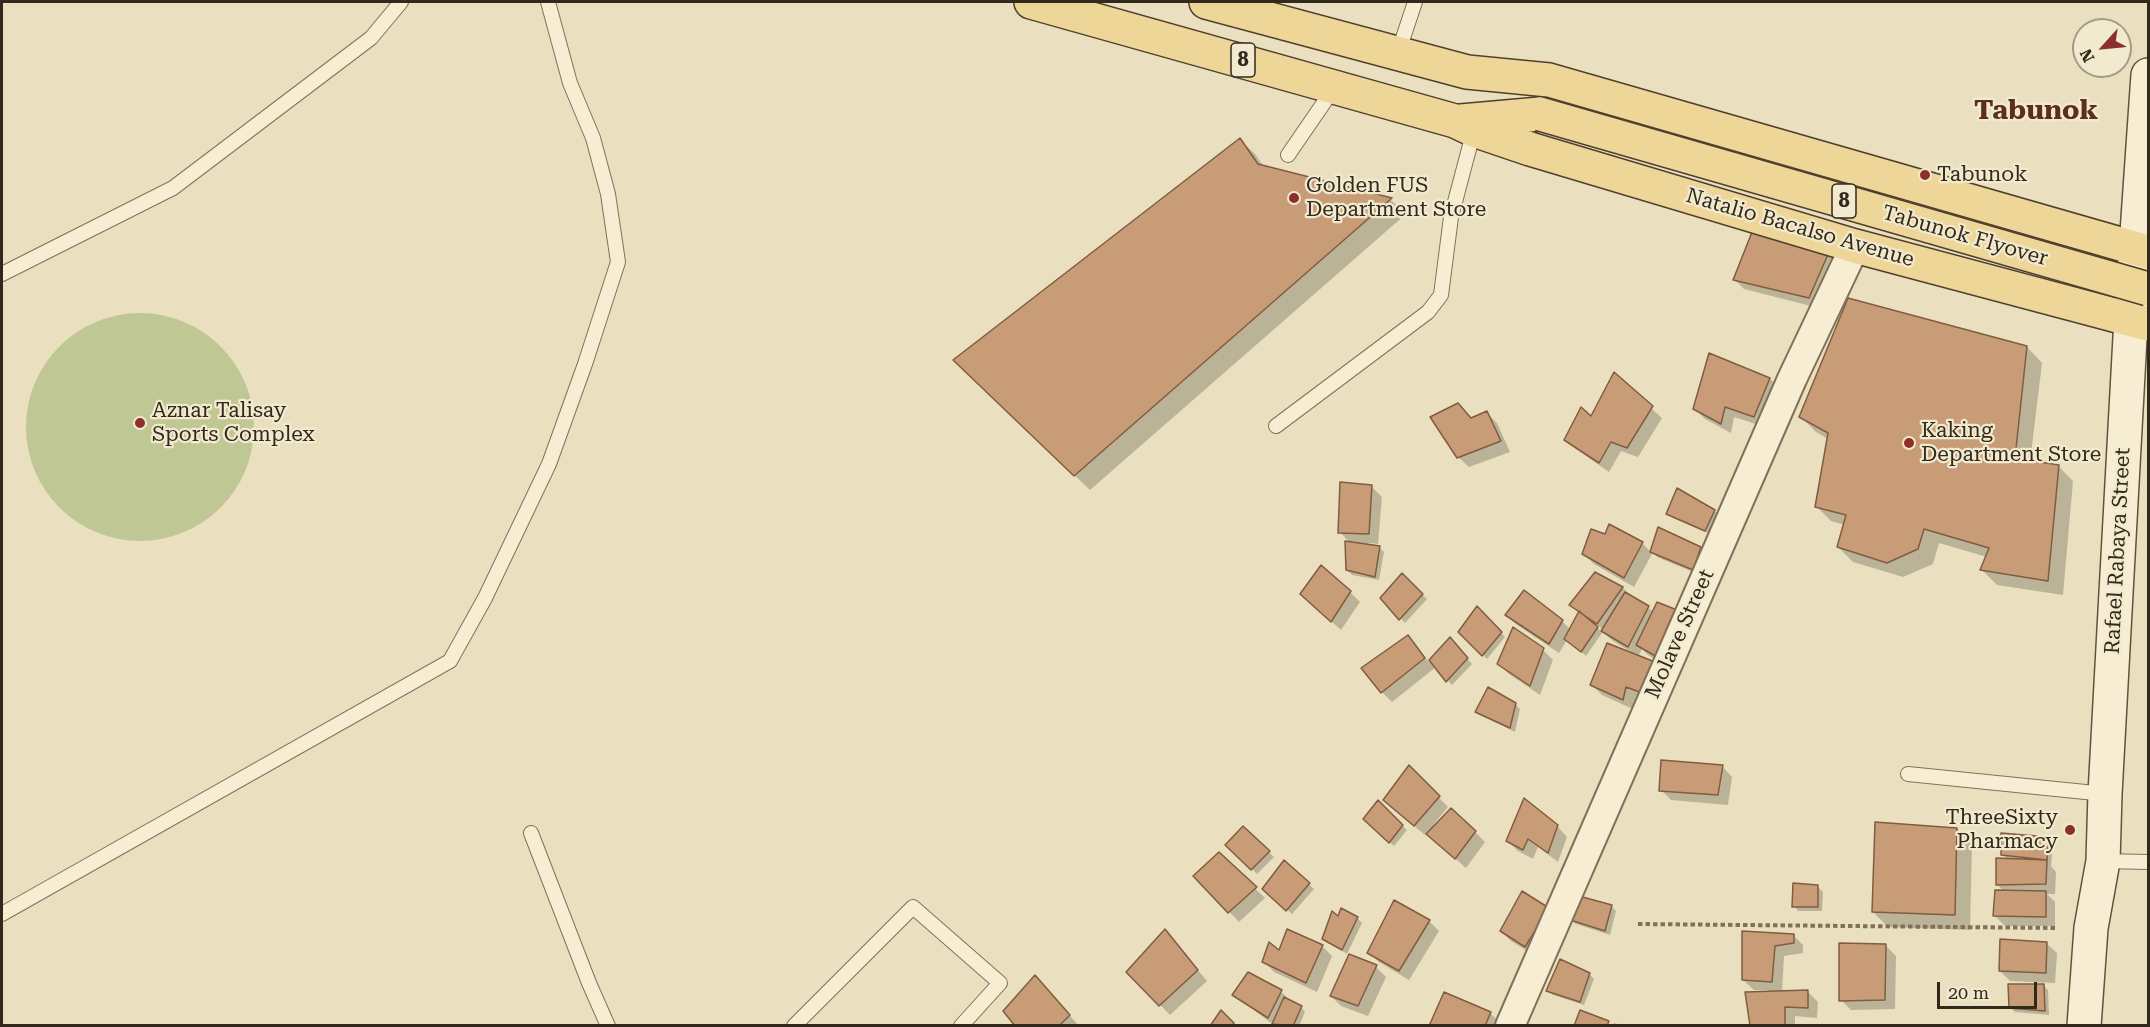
<!DOCTYPE html>
<style>
body{margin:0}
#map{position:relative;width:2150px;height:1027px;overflow:hidden;background:#eae0bf;font-family:"Roboto Serif",serif}
canvas{display:block}
.frame{position:absolute;inset:0;border:3px solid #32281c;pointer-events:none}
.north{position:absolute;left:2072px;top:18px;width:60px;height:60px;box-sizing:border-box;background:#f2eace;border:2px solid #a59c87;border-radius:50%;rotate:243deg;font-size:16px;font-weight:700;line-height:24px;text-align:center;color:#32281c}
.north::after{content:'';display:block;margin:auto;width:21px;height:27px;background:#8d302d;clip-path:polygon(50% 0,100% 100%,50% 72%,0 100%)}
.scale{position:absolute;left:1937px;top:982px;width:100px;height:27px;box-sizing:border-box;border:3px solid #32281c;border-top:0;padding-left:8px;font-size:18px;line-height:21px;white-space:nowrap;color:#32281c;-webkit-text-stroke:4px #f2eace;paint-order:stroke}
</style>
<div id="map">
<canvas width="2150" height="1027"></canvas>
<div class="frame"></div>
<div class="north">N</div>
<div class="scale">20 m</div>
</div>
<script>
const context = document.querySelector('canvas').getContext('2d');
context.lineJoin = 'round';
function paint(path, color) { context.fillStyle = color; context.fill(path, 'evenodd'); }
function stroke(path, color, width, dash) { context.strokeStyle = color; context.lineWidth = width; context.lineCap = dash ? 'butt' : 'round'; context.setLineDash(dash || []); context.stroke(path); }
function write(font, color, halo, rows, align = 'center') {
  context.font = font + ' "Roboto Serif",serif'; context.lineWidth = 4.5; context.setLineDash([]); context.textBaseline = 'middle'; context.strokeStyle = halo; context.fillStyle = color; for (const [text, x, y, turn = 0] of rows) {
    context.save(); context.translate(x, y); context.rotate((+turn || 0) * Math.PI / 180); context.textAlign = isNaN(turn) ? turn : align; if (halo) context.strokeText(text, 0, 0); context.fillText(text, 0, 0); context.restore();
  }
}
paint(new Path2D(`
 M26 427a114 114 0 1 1 228 0a114 114 0 1 1-228 0Z`), '#bfc794');
paint(new Path2D(`
 M1240 140 1255 154 1264 167 1391 200 1406 214 1090 490 970 375Z
 M1757 223 1842 254 1819 308 1744 289 1734 279Z
 M2027 347 2042 363 2030 462 2058 466 2073 481 2063 595 1997 585 1982 570 1987 557 1939 543 1933 564 1903 577 1853 562 1838 547 1845 525 1831 521 1816 506 1828 439 1816 432 1801 417Z
 M1710 355 1770 379 1780 389 1765 427 1734 417 1731 433 1705 419 1695 409Z
 M1614 375 1662 418 1638 457 1621 451 1609 472 1576 449 1566 439 1591 418Z
 M1487 413 1497 423 1510 452 1469 467 1458 457 1472 420Z
 M1372 487 1382 497 1378 544 1369 543 1368 545 1379 547 1384 552 1379 580 1352 575 1347 570 1350 543 1340 532Z
 M1714 511 1719 515 1710 534 1673 518 1668 513Z
 M1659 529 1700 548 1705 553 1698 574 1657 557 1653 552 1634 587 1594 564 1584 554 1606 535 1642 543 1652 553Z
 M1595 574 1623 588 1633 598 1654 612 1669 667 1648 655 1642 649 1638 657 1655 703 1636 696 1633 709 1602 695 1592 685 1631 652 1613 641 1603 632 1604 630 1594 623 1602 633 1586 656 1567 640 1559 653 1517 625 1507 615 1562 621 1571 630 1580 613 1571 605Z
 M1402 575 1427 599 1405 623 1382 598Z
 M1350 592 1360 602 1341 630 1312 604Z
 M1477 608 1505 637 1487 659 1460 632Z
 M1408 637 1429 662 1450 639 1472 664 1452 685 1436 667 1392 702 1382 692Z
 M1543 650 1553 660 1540 695 1509 674 1499 664Z
 M1515 704 1520 709 1515 732 1482 716 1477 711Z
 M1722 766 1732 777 1728 805 1671 800 1661 790Z
 M1409 767 1448 807 1433 825 1475 832 1485 842 1466 868 1426 833 1425 835 1395 810Z
 M1378 803 1407 830 1394 846 1369 824Z
 M1557 826 1567 837 1558 862 1538 847 1533 859 1518 851 1508 841Z
 M1243 828 1274 857 1257 874 1227 845Z
 M1957 829 1972 844 1970 930 1888 927 1873 912Z
 M2048 839 2053 844 2051 866 2056 872 2055 894H2047L2055 902V926H2005L1995 916 2004 892 1997 884 2008 860 2002 854Z
 M1219 854 1265 898 1239 922 1195 876Z
 M1285 862 1314 889 1292 914 1264 889Z
 M1818 887 1823 892 1822 911H1798L1794 906Z
 M1611 906 1616 911 1610 935 1576 924 1571 920Z
 M1548 909 1535 956 1511 941 1501 931Z
 M1357 918 1362 923 1347 954 1324 939 1339 919Z
 M1429 921 1439 931 1409 980 1379 962 1369 952Z
 M1165 931 1207 981 1170 1015 1128 972Z
 M1743 933 1793 935 1803 945V953L1784 956 1782 993 1808 992 1818 1002 1817 1018 1795 1016V1026H1751L1768 990H1754L1743 980Z
 M2046 943 2057 953 2055 983 2010 981 2000 971Z
 M1322 946 1332 956 1317 992 1274 972 1264 961Z
 M1886 946 1896 956 1895 1009 1851 1010 1841 1000Z
 M1376 967 1386 977 1368 1016 1341 1006 1331 996Z
 M1589 974 1594 979 1584 1005 1553 995 1548 991Z
 M2043 986 2048 990 2049 1015 2015 1012 2010 1007Z
 M1045 987 1079 1026H1017Z
 M1281 992 1286 996 1284 999 1301 1007 1305 1012 1299 1026H1275L1234 995Z
 M1490 1013 1500 1023 1499 1026H1430Z
 M1614 1023 1626 1026H1613Z`), '#0003');
const building = new Path2D(`
 M1240 138 1258 164 1392 198 1074 476 953 360Z
 M1756 222 1833 243 1809 298 1733 280Z
 M1848 298 2027 346 2015 458 2059 465 2048 581 1980 570 1989 548 1924 529 1918 549 1887 563 1837 547 1846 515 1815 507 1828 433 1799 417Z
 M1709 353 1770 378 1754 417 1725 407 1721 424 1693 409Z
 M1614 372 1653 406 1627 448 1611 442 1599 463 1564 440 1581 407 1591 416Z
 M1458 403 1471 418 1487 411 1501 441 1457 458 1430 417Z
 M1340 482 1372 485 1369 534 1338 533Z
 M1677 488 1715 510 1705 531 1666 514Z
 M1609 524 1643 542 1624 578 1582 554 1591 529 1605 534Z
 M1658 527 1701 547 1693 570 1650 552Z
 M1345 541 1380 546 1375 577 1346 570Z
 M1321 565 1351 591 1331 622 1300 594Z
 M1595 572 1623 587 1597 624 1569 605Z
 M1402 573 1423 594 1399 620 1380 598Z
 M1524 590 1563 620 1549 644 1505 615Z
 M1625 592 1649 606 1628 647 1601 631Z
 M1657 602 1682 612 1659 658 1636 645Z
 M1477 606 1502 632 1482 656 1458 632Z
 M1579 611 1598 627 1581 652 1564 639Z
 M1513 627 1544 648 1530 686 1497 664Z
 M1408 635 1425 658 1381 693 1361 668Z
 M1450 637 1468 658 1446 682 1429 660Z
 M1607 643 1655 662 1645 694 1626 687 1623 700 1590 685Z
 M1488 687 1516 703 1510 728 1475 712Z
 M1661 760 1723 765 1718 795 1659 791Z
 M1409 765 1440 796 1414 826 1383 800Z
 M1524 798 1558 825 1548 853 1528 839 1523 850 1506 841Z
 M1378 800 1403 825 1389 843 1363 819Z
 M1451 808 1476 831 1455 859 1426 834Z
 M1875 822 1957 828 1955 915 1872 912Z
 M1243 826 1270 851 1251 870 1225 845Z
 M2001 833 2049 837 2047 860 2001 855Z
 M1219 852 1257 887 1228 913 1193 876Z
 M1996 858 2047 860 2046 884 1996 885Z
 M1284 860 1310 883 1286 911 1262 889Z
 M1793 883 1818 885V907H1792Z
 M1995 890 2046 891V917L1993 916Z
 M1522 891 1549 908 1525 947 1500 931Z
 M1575 895 1612 905 1605 931 1570 920Z
 M1394 900 1430 920 1399 971 1367 953Z
 M1341 908 1358 917 1342 950 1322 939 1332 911 1338 916Z
 M1165 929 1198 970 1159 1006 1126 972Z
 M1287 929 1323 945 1306 983 1262 962 1269 942 1279 950Z
 M1742 931 1794 934V943L1775 946 1772 982 1742 980Z
 M2000 939 2047 942 2046 973 1999 971Z
 M1839 943 1886 944 1885 1000 1839 1001Z
 M1349 954 1377 965 1358 1006 1330 996Z
 M1560 959 1590 973 1580 1002 1546 991Z
 M1248 972 1282 990 1268 1018 1232 995Z
 M1035 975 1070 1015 1059 1026H1015L1003 1011Z
 M2008 984H2044L2045 1011 2009 1008Z
 M1808 990V1008L1785 1007V1026H1750L1745 992Z
 M1444 992 1491 1012 1485 1026H1429Z
 M1284 997 1302 1006 1293 1026 1272 1024Z
 M1221 1010 1234 1023 1232 1026H1210Z
 M1580 1010 1609 1021 1607 1026H1574Z`);
paint(building, '#c79c77');
stroke(building, '#805c40', 1.5);
const lane = new Path2D(`
 M1398 53 1415 2
 M1288 155 1334 88
 M2 274 173 188 371 38 401 2
 M1276 426 1428 312 1441 295 1451 217 1474 130
 M1908 774 2105 794
 M531 833 589 983 608 1026
 M2103 861 2148 862
 M2 914 450 661 485 598 549 464 585 364 618 262 608 194 593 138 570 83 548 2
 M794 1026 913 907 1000 983 961 1026`);
const street = new Path2D(`
 M1510 1026 1792 379 1855 246`);
const secondary = new Path2D(`
 M2084 1026 2091 928 2103 861 2105 794 2131 319 2148 75`);
const primary = new Path2D(`
 M1031 2 1455 121 1474 130 1530 149 1855 246 2148 324
 M1206 2 1467 72 1549 80 2148 252
 M1461 121 1540 114`);
stroke(lane, '#827159', 16);
stroke(street, '#827159', 32);
stroke(secondary, '#64523c', 36);
stroke(primary, '#503f2d', 36);
stroke(new Path2D(`
 M1638 924 2058 928`), '#827159', 4, [4.5, 3]);
stroke(lane, '#f6edd2', 14);
stroke(street, '#f6edd2', 28);
stroke(secondary, '#f6edd2', 33);
stroke(primary, '#edd698', 33);
const primaryBridge = new Path2D(`
 M1540 114 2148 289`);
stroke(primaryBridge, '#503f2d', 36, []);
stroke(primaryBridge, '#edd698', 33);
for (const [x, y, r, color] of [
 [1925,175,6,"#8d302d"],
 [1294,198,6,"#8d302d"],
 [140,423,6,"#8d302d"],
 [1909,443,6,"#8d302d"],
 [2070,830,6,"#8d302d"]
]) { const dot = new Path2D(); dot.arc(x, y, r, 0, 2 * Math.PI); context.fillStyle = color; context.fill(dot); stroke(dot, '#f2eace', 2); }
for (const [x, y, w] of [
 [1243,60,24],
 [1844,201,24]
]) { const box = new Path2D(); box.roundRect(x - w / 2, y - 17, w, 34, 4.5); context.fillStyle = '#f2eace'; context.fill(box); stroke(box, '#32281c', 1.5); }
write('bold 20px', '#32281c', null, [
 ["8",1243,60],
 ["8",1844,201]
]);
write('21px', '#32281c', '#f2eace', [
 ["Tabunok",1937,175],
 ["Golden FUS",1306,186],
 ["Department Store",1306,210],
 ["Aznar Talisay",152,411],
 ["Sports Complex",152,435],
 ["Kaking",1921,431],
 ["Department Store",1921,455],
 ["ThreeSixty",2058,818,"right"],
 ["Pharmacy",2058,842,"right"]
], 'left');
write('21px', '#32281c', '#f2eace', [
 ["Natalio Bacalso Avenue",1800,228,16],
 ["Tabunok Flyover",1965,236,16],
 ["Rafael Rabaya Street",2118,551,-87],
 ["Molave Street",1680,634,-66]
]);
write('bold 27px', '#5c2e1e', '#f2eace', [
 ["Tabunok",2036,111]
]);
</script>
